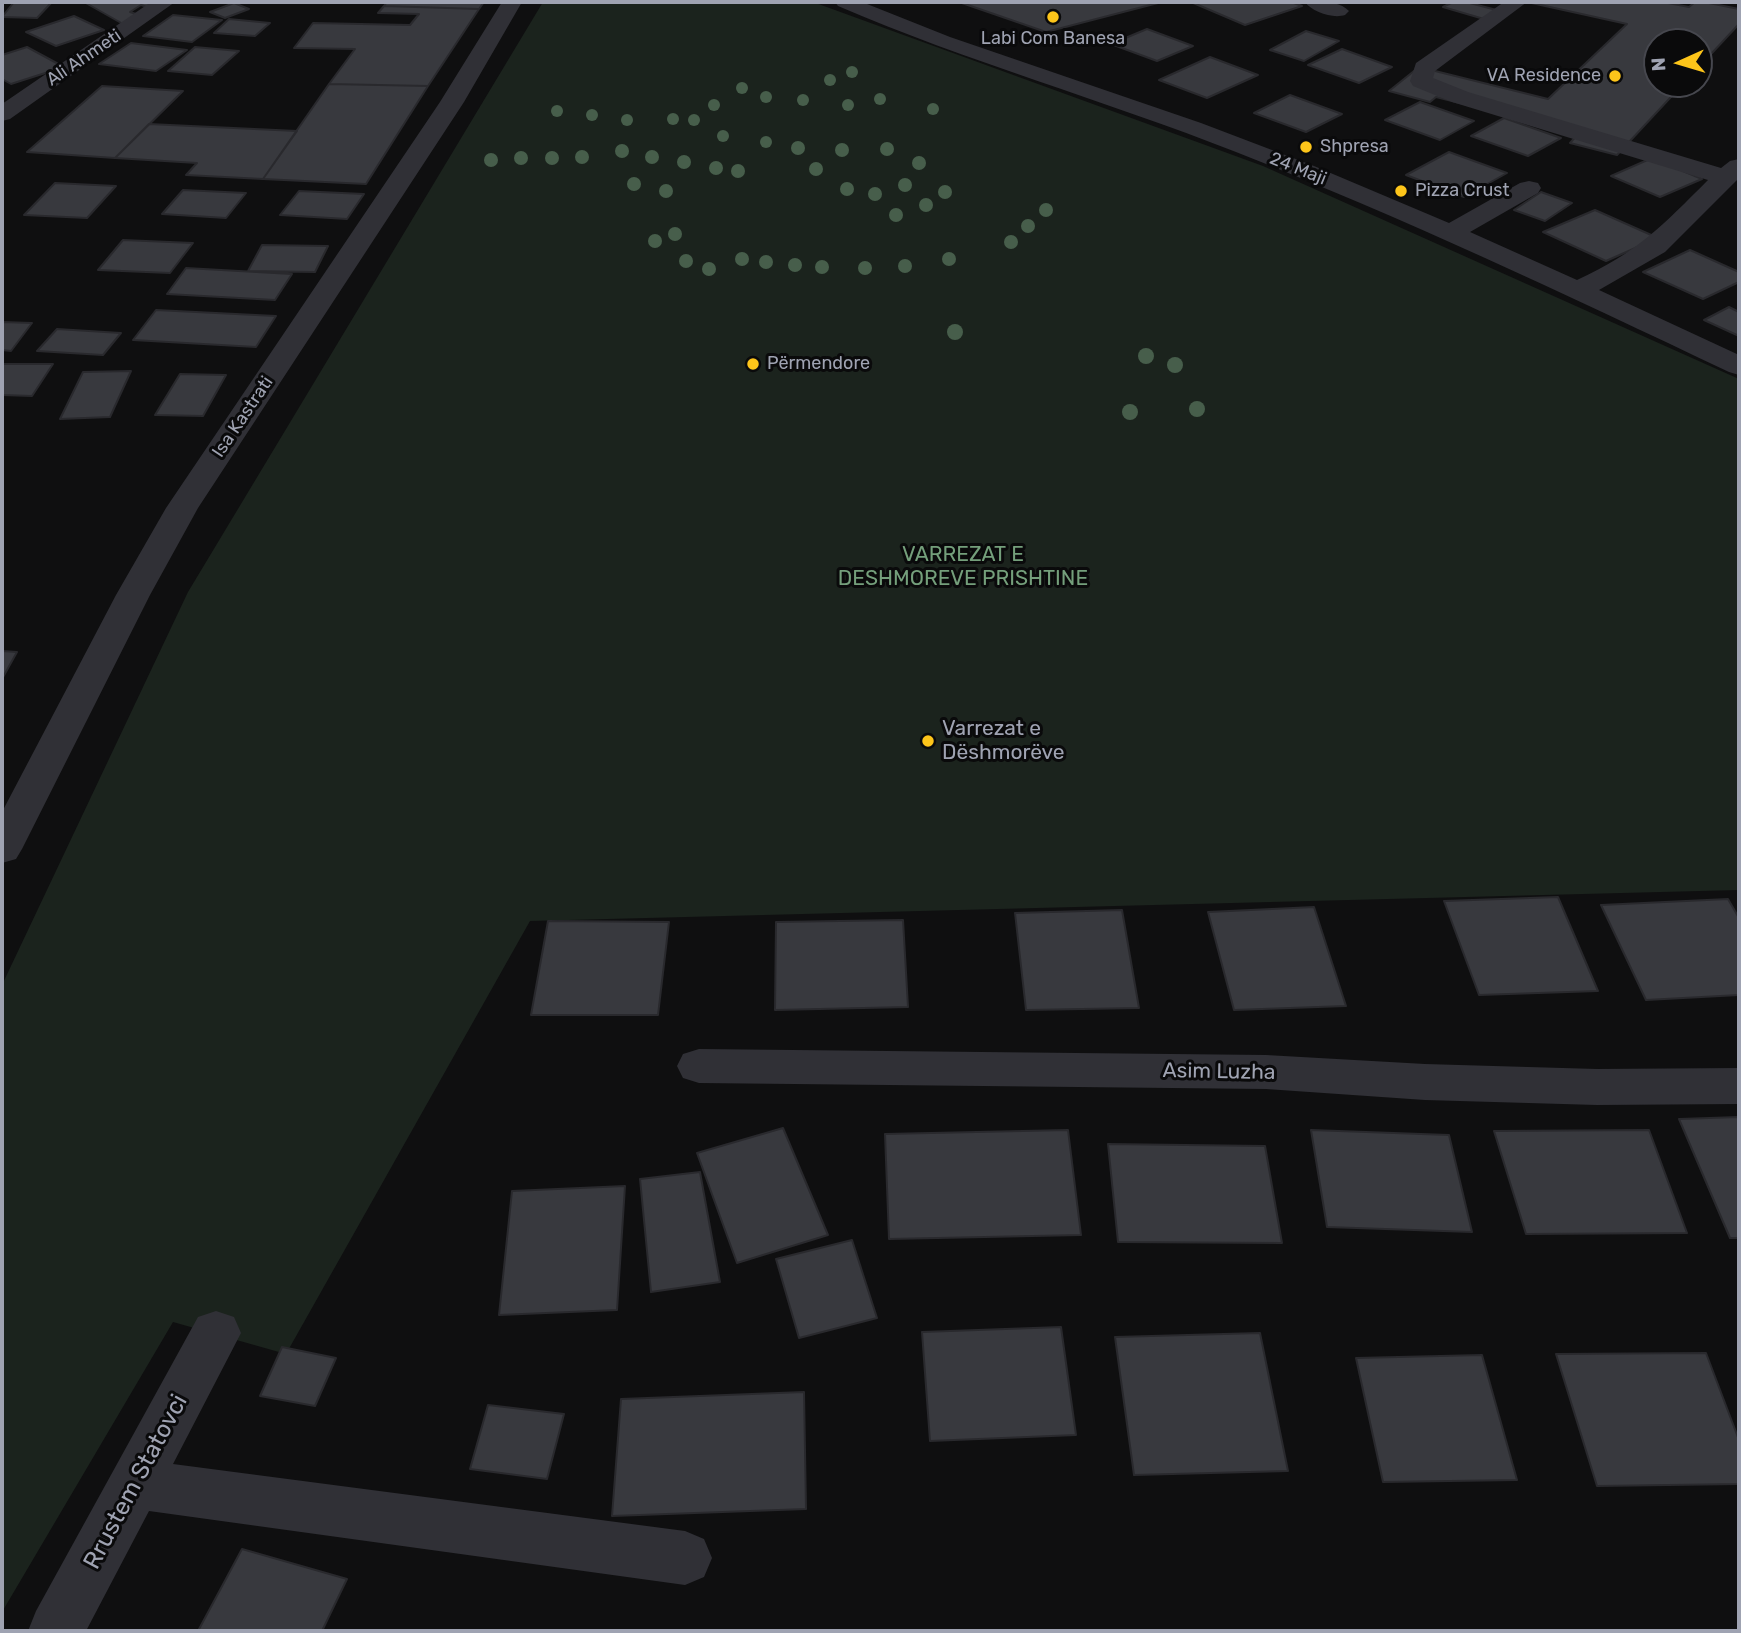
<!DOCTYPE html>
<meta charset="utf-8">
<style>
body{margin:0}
#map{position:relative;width:1741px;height:1633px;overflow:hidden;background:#0f0f10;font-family:Rubik,sans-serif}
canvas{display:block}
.frame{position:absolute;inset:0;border:4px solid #9fa3b2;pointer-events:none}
.north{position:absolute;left:1643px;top:28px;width:70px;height:70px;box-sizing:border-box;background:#0a0a0b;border:2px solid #46474e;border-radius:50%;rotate:266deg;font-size:19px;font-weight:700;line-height:28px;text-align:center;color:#9fa3b2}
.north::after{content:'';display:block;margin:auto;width:24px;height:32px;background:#fdc51a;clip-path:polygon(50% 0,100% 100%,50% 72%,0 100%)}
</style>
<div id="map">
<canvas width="1741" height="1633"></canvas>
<div class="frame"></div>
<div class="north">N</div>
</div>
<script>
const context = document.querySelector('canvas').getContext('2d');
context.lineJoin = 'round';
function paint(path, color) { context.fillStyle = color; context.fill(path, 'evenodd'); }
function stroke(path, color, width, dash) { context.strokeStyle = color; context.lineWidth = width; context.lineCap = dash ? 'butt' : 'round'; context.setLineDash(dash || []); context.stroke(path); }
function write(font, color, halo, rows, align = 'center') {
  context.font = font + ' Rubik,sans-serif'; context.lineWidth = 6; context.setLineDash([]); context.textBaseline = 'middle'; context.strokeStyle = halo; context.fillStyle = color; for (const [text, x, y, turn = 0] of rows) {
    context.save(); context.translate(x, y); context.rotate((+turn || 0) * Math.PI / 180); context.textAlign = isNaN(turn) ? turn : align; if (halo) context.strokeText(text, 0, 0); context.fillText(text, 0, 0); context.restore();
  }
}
paint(new Path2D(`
 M543 2H813L1263 166 1739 379V890L530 921 286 1354 173 1322 2 1612V985L188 592Z`), '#1b231d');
const building = new Path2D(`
 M14 2H52L37 18 2 17Z
 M84 2H154L147 7 141 5 130 12 136 14 123 24Z
 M387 2H484L479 9 384 6Z
 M959 2H1156L1158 3 1046 32Z
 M1191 2H1291L1302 6 1245 25Z
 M1453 2H1466L1508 13 1494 22 1443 7Z
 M1527 2H1663L1689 7 1695 2H1704L1739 9V24L1699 67V42H1657V84H1683L1617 155 1570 143 1579 133 1436 97 1430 102 1389 91 1419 67 1548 99 1627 24Z
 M234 3 249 9 225 18 210 12Z
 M384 6 479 9 428 86 329 84 355 49 294 48 313 23 410 25 419 14 378 13Z
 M173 15 222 20 192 42 143 36Z
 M74 16 104 30 56 46 26 32Z
 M229 19 270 23 255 36 214 33Z
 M1147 29 1193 46 1157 61 1111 44Z
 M1306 31 1339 41 1304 61 1270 50Z
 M131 43 187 50 156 71 99 64Z
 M27 47 64 67 11 84 2 79V55Z
 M195 47 239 51 212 75 168 71Z
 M1342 49 1392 67 1359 83 1308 65Z
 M1210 57 1258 75 1207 98 1159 80Z
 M329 84 428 86 366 184 263 179Z
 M102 86 183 91 115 158 27 152Z
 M1290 95 1342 114 1306 132 1254 113Z
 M1420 102 1474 121 1440 140 1385 120Z
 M1504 118 1561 138 1528 156 1471 136Z
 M149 124 297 131 263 179 186 175 197 163 115 158Z
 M1449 152 1507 173 1464 197 1406 175Z
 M1652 158 1702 179 1660 197 1611 176Z
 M55 183 116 186 87 218 24 215Z
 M183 190 246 193 226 218 162 214Z
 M299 191 364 194 347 219 280 215Z
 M1541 192 1572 203 1545 221 1514 210Z
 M1595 210 1658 238 1606 261 1543 232Z
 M123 240 193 243 170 273 98 270Z
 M262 245 328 246 315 272 248 271Z
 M1690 250 1739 272V282L1703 299 1643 272Z
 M186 268 292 274 275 300 167 294Z
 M1729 307 1739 312V336L1704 320Z
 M156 310 276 316 256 347 133 340Z
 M2 322 32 323 11 351 2 350Z
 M57 329 121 333 103 355 37 351Z
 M2 364H53L32 396 2 395Z
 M131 371 110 417 60 419 83 372Z
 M180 374 226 375 203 416 155 415Z
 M2 651 17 652 2 679Z
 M1558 897 1598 991 1479 995 1444 901Z
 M1728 899 1739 918V995L1646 1000 1601 905Z
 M1314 907 1346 1006 1234 1010 1208 912Z
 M1122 910 1139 1008 1026 1010 1015 913Z
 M903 920 908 1007 775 1010 776 922Z
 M548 921 669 922 658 1015H531Z
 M1739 1117V1238H1730L1679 1119Z
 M783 1128 828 1235 737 1263 697 1153Z
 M1068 1130 1081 1235 889 1239 885 1134Z
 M1311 1130 1449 1135 1472 1232 1327 1227Z
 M1649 1130 1687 1233 1526 1234 1494 1131Z
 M1108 1144 1265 1146 1282 1243 1118 1242Z
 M700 1172 720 1282 651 1292 640 1179Z
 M625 1186 617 1310 499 1315 512 1191Z
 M852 1240 877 1318 799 1338 776 1259Z
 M1061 1327 1076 1435 930 1441 922 1332Z
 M1260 1333 1288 1471 1134 1475 1115 1337Z
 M282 1347 336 1358 315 1406 260 1396Z
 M1706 1353 1739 1440V1484L1597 1486 1556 1354Z
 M1482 1355 1517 1480 1383 1482 1356 1358Z
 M804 1392 806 1509 612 1516 621 1399Z
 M488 1405 564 1414 547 1479 470 1469Z
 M242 1549 347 1579 322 1631H198Z`);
paint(building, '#38393e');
stroke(building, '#29292d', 2);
paint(new Path2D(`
 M151 2H175L10 119 2 121V104Z
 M502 2H522L464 102 198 508 150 595 22 849 16 859 2 863V812L116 595 166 508 440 102Z
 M835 2H862L950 37 1201 123 1314 166 1449 223 1520 183 1529 181 1538 183 1541 188 1538 193 1470 232 1577 280C1638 252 1662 226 1708 180L1452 102 1413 86 1410 81 1416 63 1504 2H1527L1435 71 1433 78 1468 92 1721 168 1730 161 1739 159V178L1665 252 1599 290 1739 355V375L1729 372C1565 294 1404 218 1236 152 1104 100 968 62 838 6Z
 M1305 2C1320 2 1338 0 1349 11L1345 15C1333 19 1312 12 1305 2Z
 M699 1049 1266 1055 1425 1064 1597 1069 1739 1068V1104L1597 1105 1425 1100 1266 1089 699 1083 683 1078 677 1066 683 1054Z
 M216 1311 234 1317 241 1333 173 1464 685 1531 704 1539 712 1558 704 1577 685 1585 149 1511 86 1631H28L36 1611 198 1317Z`), '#303036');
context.fillStyle = '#475e4b';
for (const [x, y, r] of [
 [852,72,6],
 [830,80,6],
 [742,88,6],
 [766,97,6],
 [880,99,6],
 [803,100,6],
 [714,105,6],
 [848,105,6],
 [933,109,6],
 [557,111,6],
 [592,115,6],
 [673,119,6],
 [627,120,6],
 [694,120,6],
 [723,136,6],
 [766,142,6],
 [798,148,7],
 [887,149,7],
 [842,150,7],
 [622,151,7],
 [582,157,7],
 [652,157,7],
 [521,158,7],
 [552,158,7],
 [491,160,7],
 [684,162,7],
 [919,163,7],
 [716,168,7],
 [816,169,7],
 [738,171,7],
 [634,184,7],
 [905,185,7],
 [847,189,7],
 [666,191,7],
 [945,192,7],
 [875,194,7],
 [926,205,7],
 [1046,210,7],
 [896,215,7],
 [1028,226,7],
 [675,234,7],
 [655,241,7],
 [1011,242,7],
 [742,259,7],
 [949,259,7],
 [686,261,7],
 [766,262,7],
 [795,265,7],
 [905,266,7],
 [822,267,7],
 [865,268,7],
 [709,269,7],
 [955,332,8],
 [1146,356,8],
 [1175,365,8],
 [1197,409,8],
 [1130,412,8]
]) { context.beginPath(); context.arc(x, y, r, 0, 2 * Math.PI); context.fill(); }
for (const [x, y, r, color] of [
 [1053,17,7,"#fdc51a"],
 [1615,76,7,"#fdc51a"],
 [1306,147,7,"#fdc51a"],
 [1401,191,7,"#fdc51a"],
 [753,364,7,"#fdc51a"],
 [928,741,7,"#fdc51a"]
]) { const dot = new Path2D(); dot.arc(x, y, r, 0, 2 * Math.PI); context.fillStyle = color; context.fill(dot); stroke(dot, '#0a0a0b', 2.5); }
write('18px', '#9fa3b2', '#0a0a0b', [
 ["Labi Com Banesa",1053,39,"center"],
 ["VA Residence",1601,76,"right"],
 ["Shpresa",1320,147],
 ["Pizza Crust",1415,191],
 ["Përmendore",767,364]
], 'left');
write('18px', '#9fa3b2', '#0a0a0b', [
 ["Ali Ahmeti",84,58,-34],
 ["24 Maji",1298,169,22],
 ["Isa Kastrati",243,417,-56]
]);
write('21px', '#749f7b', '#0a0a0b', [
 ["VARREZAT E",963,555],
 ["DESHMOREVE PRISHTINE",963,579]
]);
write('21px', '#9fa3b2', '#0a0a0b', [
 ["Varrezat e",942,729],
 ["Dëshmorëve",942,753]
], 'left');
write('21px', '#9fa3b2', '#0a0a0b', [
 ["Asim Luzha",1219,1072,1]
]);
write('24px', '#9fa3b2', '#0a0a0b', [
 ["Rrustem Statovci",136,1482,-62]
]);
</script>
